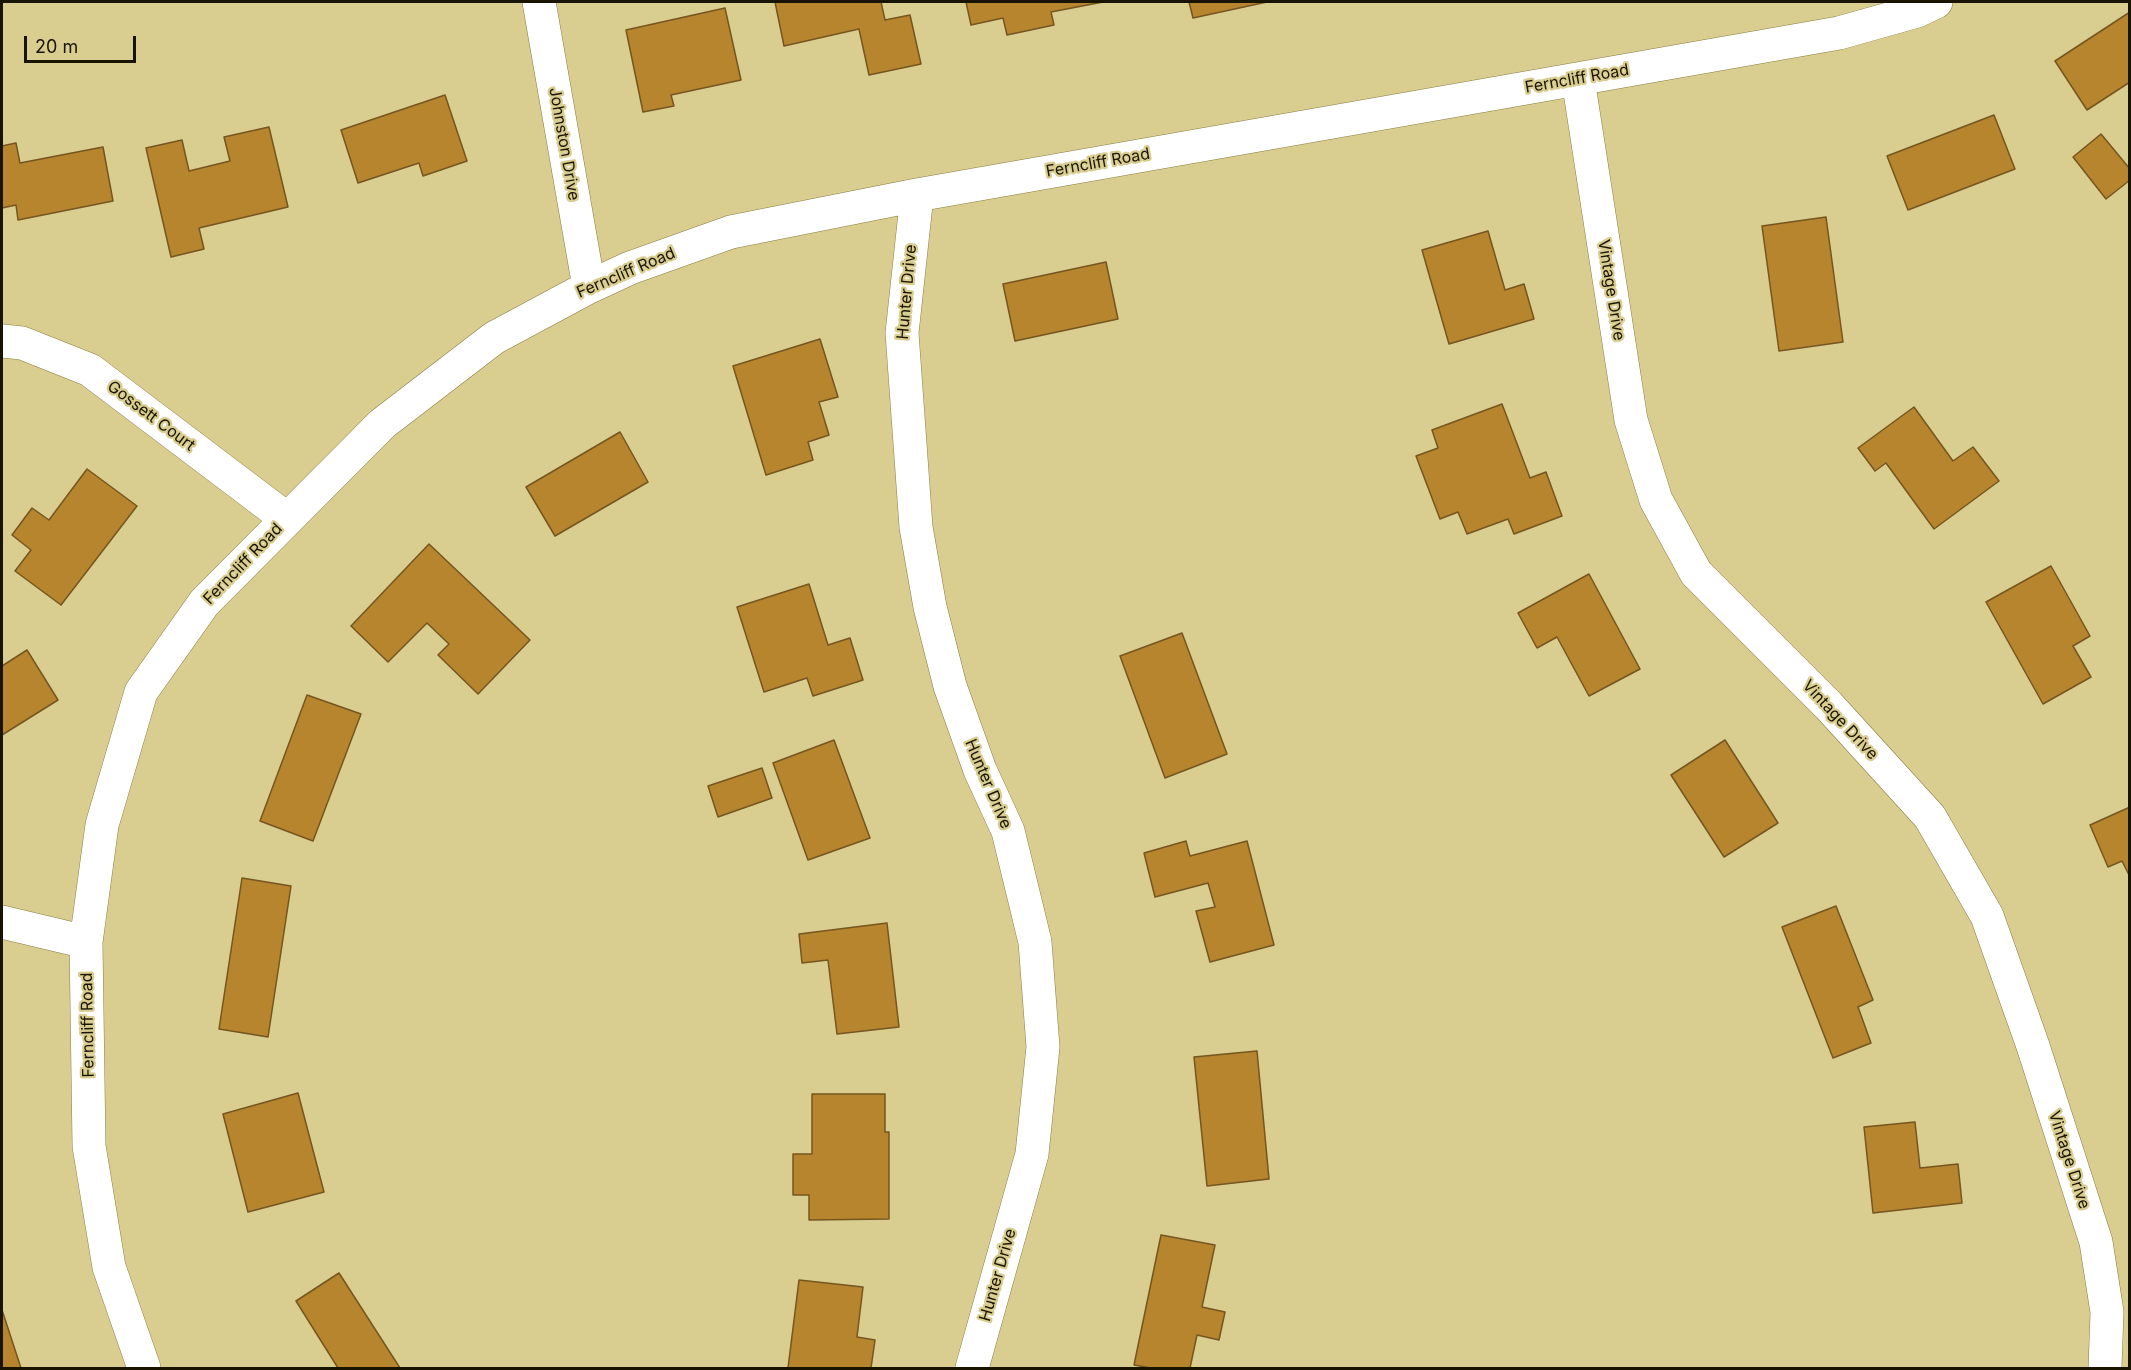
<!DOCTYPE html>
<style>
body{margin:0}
#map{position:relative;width:2131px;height:1370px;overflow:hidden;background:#d9cd8f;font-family:Inter,sans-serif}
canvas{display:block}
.frame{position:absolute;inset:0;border:3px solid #191400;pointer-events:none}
.scale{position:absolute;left:24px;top:36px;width:112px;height:27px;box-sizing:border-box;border:3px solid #191400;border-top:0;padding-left:8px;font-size:18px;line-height:21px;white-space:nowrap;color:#191400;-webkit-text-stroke:4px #d9cd8f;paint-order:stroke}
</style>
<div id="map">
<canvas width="2131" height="1370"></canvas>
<div class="frame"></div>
<div class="scale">20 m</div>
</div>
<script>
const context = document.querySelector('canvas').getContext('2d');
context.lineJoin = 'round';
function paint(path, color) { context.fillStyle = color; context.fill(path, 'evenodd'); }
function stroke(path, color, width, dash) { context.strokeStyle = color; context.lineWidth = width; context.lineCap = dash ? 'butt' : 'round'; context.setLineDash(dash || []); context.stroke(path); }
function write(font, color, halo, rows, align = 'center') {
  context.font = font + ' Inter,sans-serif'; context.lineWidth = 4.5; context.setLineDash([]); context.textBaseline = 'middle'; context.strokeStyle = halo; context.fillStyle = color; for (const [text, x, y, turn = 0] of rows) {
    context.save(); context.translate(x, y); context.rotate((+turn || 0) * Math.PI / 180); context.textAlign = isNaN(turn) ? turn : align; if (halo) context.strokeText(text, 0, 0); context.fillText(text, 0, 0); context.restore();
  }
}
const building = new Path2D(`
 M775 2H881L885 20 910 15 921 64 869 75 859 29 784 46Z
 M966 2H1103L1051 12 1054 25 1007 35 1003 18 971 25Z
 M1189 2H1267L1193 18Z
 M725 8 741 80 671 95 674 106 643 112 626 30Z
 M2130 12V82L2087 110 2055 61Z
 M445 95 467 161 423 176 419 163 358 183 341 130Z
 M1994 115 2015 169 1908 210 1887 156Z
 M269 127 288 207 199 228 204 249 171 257 146 148 182 140 189 171 230 161 224 137Z
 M2101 134 2130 169V180L2106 199 2073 157Z
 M16 143 20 163 103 147 113 201 18 220 16 205 2 208V146Z
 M1826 217 1843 342 1779 351 1762 226Z
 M1488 231 1505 290 1524 284 1534 319 1449 344 1422 250Z
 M1106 262 1118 319 1015 341 1003 284Z
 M820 339 838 397 819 402 829 435 808 442 813 460 766 475 733 366Z
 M1502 404 1530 478 1546 472 1562 516 1514 534 1508 519 1467 534 1458 512 1440 519 1416 456 1438 448 1432 430Z
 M1914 407 1953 461 1973 447 1999 481 1934 529 1886 463 1875 471 1858 448Z
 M620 432 648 482 555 536 526 487Z
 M87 469 137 506 61 605 15 571 31 550 12 535 32 508 49 520Z
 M429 544 530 640 478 694 438 655 449 644 427 623 388 662 351 626Z
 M2051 566 2090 636 2073 646 2091 677 2043 704 1986 602Z
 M1589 574 1640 669 1589 696 1557 637 1537 648 1518 613Z
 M809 584 828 645 850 638 863 680 813 696 807 678 764 692 737 607Z
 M1182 633 1227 754 1165 778 1120 656Z
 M27 650 58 700 2 735V666Z
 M307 695 361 714 313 841 260 821Z
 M834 740 870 838 808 860 773 763Z
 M1725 740 1778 823 1724 857 1671 775Z
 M762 768 772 798 718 817 708 786Z
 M2130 807V877L2122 861 2108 867 2090 825Z
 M1186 841 1190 856 1247 841 1274 945 1210 962 1196 911 1215 907 1208 883 1155 897 1144 853Z
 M242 878 291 886 268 1037 219 1029Z
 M1836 906 1873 1000 1858 1007 1871 1043 1833 1058 1782 927Z
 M887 923 899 1027 837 1034 828 960 802 963 799 934Z
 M1257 1051 1269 1179 1207 1186 1194 1057Z
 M298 1093 324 1192 248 1212 223 1114Z
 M812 1094H885V1132H889V1219L809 1220V1195H793V1154H812Z
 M1915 1122 1920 1168 1958 1164 1962 1203 1873 1213 1864 1127Z
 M1161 1235 1215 1245 1202 1307 1225 1312 1219 1340 1197 1335 1190 1368H1151L1134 1365Z
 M339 1273 400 1368H338L296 1301Z
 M799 1280 863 1287 857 1337 875 1340 871 1368H788Z
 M2 1310 21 1368H2Z`);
paint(building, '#b6852e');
stroke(building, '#755520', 1.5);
const street = new Path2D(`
 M539 2 589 287
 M1578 79 1631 420 1656 500 1696 573 1829 706 1930 817 1987 916 2033 1046 2096 1242 2107 1312 2105 1368
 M917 195 902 333 916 527 930 607 950 686 980 770 1008 831 1035 942 1043 1047 1032 1154 972 1368
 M2 341 22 343 90 370 287 519
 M2 922 86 942
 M144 1368 109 1267 89 1146 86 942 102 825 141 692 204 603 382 424 494 338 589 287 630 268 731 232 917 195 1839 33 1917 11 1936 2`);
stroke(street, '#8a7d42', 34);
stroke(street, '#fff', 33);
write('16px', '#191400', '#d9cd8f', [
 ["Ferncliff Road",1577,79,-10],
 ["Johnston Drive",564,144,80],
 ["Ferncliff Road",1098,163,-10],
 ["Ferncliff Road",626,273,-23],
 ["Vintage Drive",1611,290,81],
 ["Hunter Drive",907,292,-85],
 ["Gossett Court",151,416,37],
 ["Ferncliff Road",243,564,-46],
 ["Vintage Drive",1840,720,47],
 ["Hunter Drive",988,784,67],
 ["Ferncliff Road",88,1025,-91],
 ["Vintage Drive",2069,1160,72],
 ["Hunter Drive",998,1275,-74]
]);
</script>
